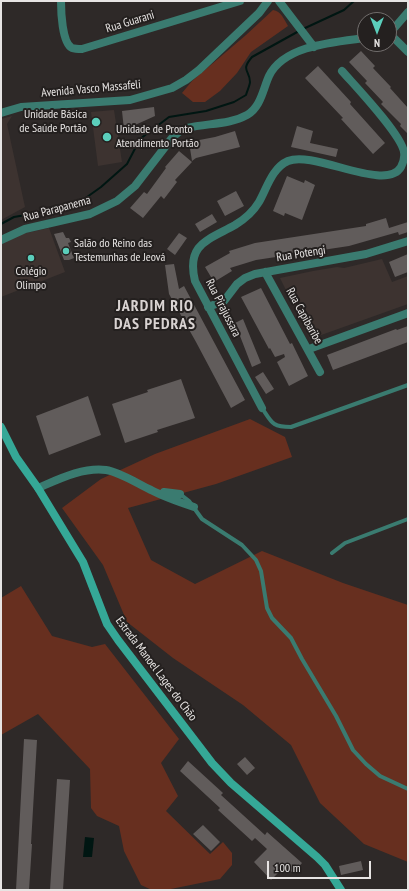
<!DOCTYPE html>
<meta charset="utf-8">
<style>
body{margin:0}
#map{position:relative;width:409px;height:891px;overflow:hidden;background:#2e2928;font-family:"PT Sans Narrow",sans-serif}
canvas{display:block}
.frame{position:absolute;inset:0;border:2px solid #e7e4e3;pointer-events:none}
.north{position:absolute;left:357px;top:12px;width:40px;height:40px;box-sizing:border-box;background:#24201f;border:1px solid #726e6d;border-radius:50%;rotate:180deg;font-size:11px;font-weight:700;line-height:16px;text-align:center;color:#e7e4e3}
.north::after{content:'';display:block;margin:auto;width:14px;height:18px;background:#5bcebb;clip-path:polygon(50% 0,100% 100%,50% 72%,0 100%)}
.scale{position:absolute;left:267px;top:861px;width:104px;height:18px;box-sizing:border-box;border:2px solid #e7e4e3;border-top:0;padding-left:5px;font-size:12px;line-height:14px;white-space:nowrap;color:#e7e4e3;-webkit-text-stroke:3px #24201f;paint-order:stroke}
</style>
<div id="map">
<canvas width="409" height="891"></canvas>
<div class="frame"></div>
<div class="north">N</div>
<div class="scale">100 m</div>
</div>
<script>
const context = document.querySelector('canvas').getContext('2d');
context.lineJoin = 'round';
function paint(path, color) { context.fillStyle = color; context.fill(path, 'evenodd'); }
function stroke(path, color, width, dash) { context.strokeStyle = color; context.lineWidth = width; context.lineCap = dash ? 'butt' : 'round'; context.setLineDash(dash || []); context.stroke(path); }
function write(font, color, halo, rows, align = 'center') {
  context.font = font + ' "PT Sans Narrow",sans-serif'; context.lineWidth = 4; context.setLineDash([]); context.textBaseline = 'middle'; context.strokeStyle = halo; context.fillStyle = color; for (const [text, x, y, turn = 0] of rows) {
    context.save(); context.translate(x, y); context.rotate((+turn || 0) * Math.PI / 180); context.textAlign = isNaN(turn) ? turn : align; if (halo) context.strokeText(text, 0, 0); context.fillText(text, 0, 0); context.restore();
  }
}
paint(new Path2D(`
 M114 110 122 162 98 166 91 112Z
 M12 116 7 124 25 207 1 220V119Z
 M49 228 65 272 1 297V244L13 236Z
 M382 259 392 282 408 276V304L310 339 280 278 313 271 337 267 344 268Z`), '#3d3330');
paint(new Path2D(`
 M273 10C281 11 284 19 288 26L251 52 237 73 220 91 205 102H193L182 93 192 81 246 35Z
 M250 419 285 437 292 457 216 484 128 508 151 560 195 584 262 551 343 583 408 605V862L364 844 320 803 291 745 243 705 173 658 127 622 103 565 62 508 101 479 155 454Z
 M21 586 52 636 92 647 105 644 179 739 161 763 178 796 166 811 210 854 223 842 232 853V865L220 879 166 890H152L141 885 124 851 119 826 97 816 91 808 90 769 38 714 1 735V598Z`), '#672f1f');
paint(new Path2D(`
 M85 837 94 838 92 857H83Z`), '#001612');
stroke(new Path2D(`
 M303 29 344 10 354 1
 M1 224 14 217 37 213 80 202 101 187 127 164 140 139 169 117 206 111 234 102 246 95C247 91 250 85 250 82 250 70 240 71 252 57L299 31`), '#001612', 2);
paint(new Path2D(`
 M361 51 375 66 373 68 391 87 390 88 408 108V134L400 126 401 124 381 104 383 102 365 83 367 81 349 62Z
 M318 66 351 102 350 104 385 143 373 154 341 119 343 118 305 78Z
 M154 107 155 116 124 130 122 111Z
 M297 126 313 131 310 143 338 149 336 157 291 147Z
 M235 131 240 147 196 158 192 161 189 142 215 137Z
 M179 151 192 162 175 180 177 182 164 199 161 196 143 218 130 208 144 192 147 194 166 168 165 167Z
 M287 176 304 183 305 180 315 185 302 220 285 213 284 216 273 211Z
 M236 191 244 206 225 216 217 201Z
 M212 214 217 222 200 232 195 224Z
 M386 218 389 228 408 222V232L399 235 398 232 349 246 256 260 230 268 232 271 214 282 205 267 230 253 229 251 255 243 366 226V224Z
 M63 232 66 238H69L71 242 68 243 74 258 69 260H64L54 234Z
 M179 233 187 238 175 255 167 249Z
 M408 254V272L395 277 389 262Z
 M174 264 179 289 184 286 245 400 231 408 196 342 169 294 165 265Z
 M261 288 290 344 292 343 308 376 289 386 277 362 285 357 284 354 275 357 270 348 269 349 241 297Z
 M243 319 261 363 252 367 235 323Z
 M408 326V342L333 370 327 355 396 329 397 330Z
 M263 372 274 389 266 394 255 377Z
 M181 379 195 418 157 430 158 432 125 443 112 404 148 392 147 390Z
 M88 396 101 435 49 455 36 416Z
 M24 739 37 740 31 844H32L29 890H16Z
 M245 757 255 768 247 775 237 764Z
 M188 761 223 793 221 795 265 835 267 832 302 863 293 873 285 866 271 880 254 862 267 849 255 838 252 841 218 810 220 808 180 771Z
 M57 779 70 780 63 890H50Z
 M203 825 220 842 211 851 193 834Z
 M361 861 363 870 341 875 339 866Z`), '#615c5b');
stroke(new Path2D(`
 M262 408C272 423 272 427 291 427L408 385
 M180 494 189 501 202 519 242 545 256 560 261 571 267 608 272 618 291 638 302 659 336 716 353 750 366 764 380 776 408 789
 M332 553 345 543 408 519`), '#3a7b70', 4);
stroke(new Path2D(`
 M61 1C61 11 62 43 72 48 75 49 79 49 82 49L240 1
 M279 1 314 47
 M389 34 408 12
 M390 34 408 52
 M1 113 21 107 130 100 172 88 186 80 199 70 259 13 268 1
 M1 240 25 229 90 214 117 201 135 186 172 138C176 134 181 130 187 128 207 123 229 125 247 115 261 107 263 89 269 76 284 45 335 42 365 38
 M265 272 320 372
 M208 307 224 301 237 284 245 278 255 274 366 254 408 241
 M309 349 408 313
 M262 408 195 281C186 244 208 240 235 225 245 219 253 212 259 202 267 188 272 168 288 161 314 150 386 193 401 167 403 163 405 157 404 152 401 134 356 87 342 71
 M38 488C59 479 83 467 106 470 120 472 138 484 151 490 164 497 179 502 194 507
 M164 492 180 494`), '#3a7b70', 8);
stroke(new Path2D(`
 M1 427 16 457 38 488 83 562 107 624 118 640 212 763 231 783 317 857 325 865 341 890`), '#35a897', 8);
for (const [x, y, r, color] of [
 [96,122,5,"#5bcebb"],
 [107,137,5,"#5bcebb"],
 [66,251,4,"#5bcebb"],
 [31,258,4,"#5bcebb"]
]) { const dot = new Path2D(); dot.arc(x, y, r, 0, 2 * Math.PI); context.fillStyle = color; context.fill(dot); stroke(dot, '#24201f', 1.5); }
write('12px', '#e7e4e3', '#24201f', [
 ["Rua Guarani",130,22,-17],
 ["Avenida Vasco Massafeli",91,89,-5],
 ["Rua Parapanema",57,209,-15],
 ["Rua Potengi",301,254,-9],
 ["Rua Pirajussara",223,308,63],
 ["Rua Capibaribe",304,316,61],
 ["Estrada Manoel Lages do Chão",156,669,53]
]);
write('12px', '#e7e4e3', '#24201f', [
 ["Unidade Básica",87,115,"right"],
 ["de Saúde Portão",87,129,"right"],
 ["Unidade de Pronto",116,130],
 ["Atendimento Portão",116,144],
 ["Salão do Reino das",74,244],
 ["Testemunhas de Jeová",74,258],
 ["Colégio",31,272,"center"],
 ["Olimpo",31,286,"center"]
], 'left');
context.letterSpacing = '1px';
write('bold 16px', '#d9d3d2', '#24201f', [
 ["JARDIM RIO",155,306],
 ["DAS PEDRAS",155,324]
]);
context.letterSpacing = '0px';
</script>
